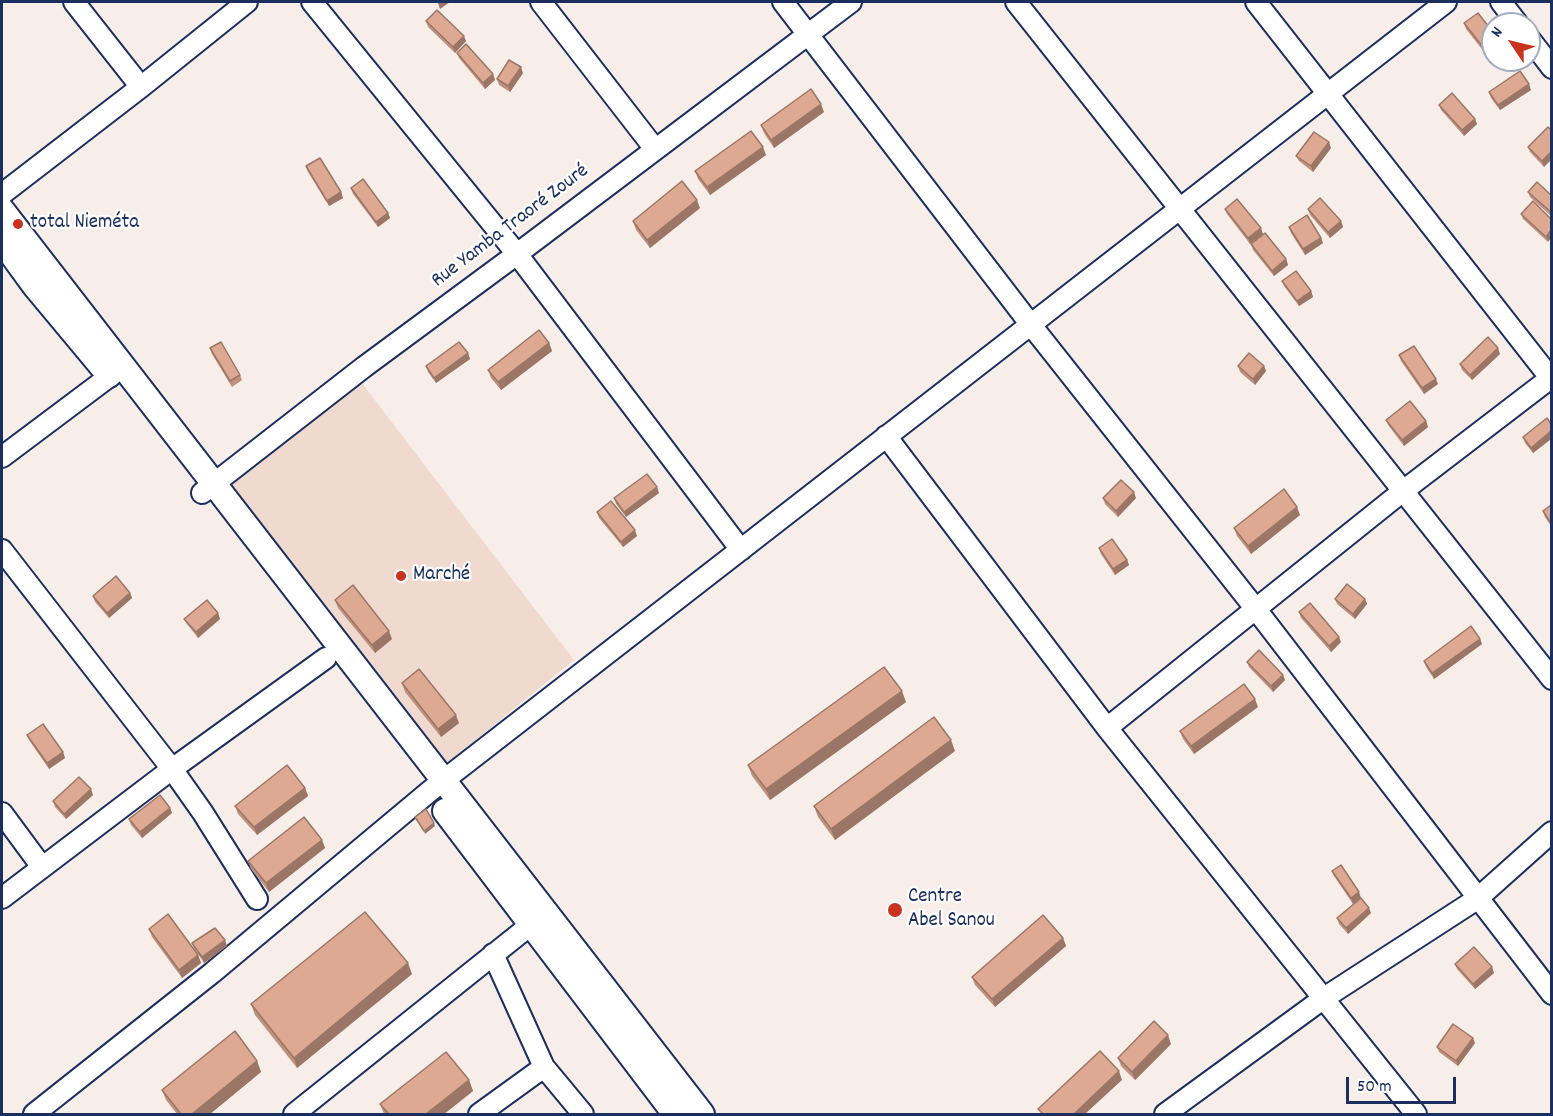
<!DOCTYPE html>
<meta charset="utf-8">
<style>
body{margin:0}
#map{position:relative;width:1553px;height:1116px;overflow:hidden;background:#f8eee9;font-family:Dekko,sans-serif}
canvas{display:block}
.frame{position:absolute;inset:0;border:3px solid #1b2f5e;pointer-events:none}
.north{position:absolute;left:1481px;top:12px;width:60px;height:60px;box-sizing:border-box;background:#fff;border:2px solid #a4acbf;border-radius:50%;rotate:305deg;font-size:16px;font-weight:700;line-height:24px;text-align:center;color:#1b2f5e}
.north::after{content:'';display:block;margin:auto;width:21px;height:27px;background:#c8321e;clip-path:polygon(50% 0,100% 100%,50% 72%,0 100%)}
.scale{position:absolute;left:1346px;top:1077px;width:110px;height:27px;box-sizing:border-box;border:3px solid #1b2f5e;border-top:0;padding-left:8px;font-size:18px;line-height:21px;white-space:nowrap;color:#1b2f5e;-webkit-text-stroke:4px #fff;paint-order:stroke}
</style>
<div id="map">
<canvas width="1553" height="1116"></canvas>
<div class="frame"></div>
<div class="north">N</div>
<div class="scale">50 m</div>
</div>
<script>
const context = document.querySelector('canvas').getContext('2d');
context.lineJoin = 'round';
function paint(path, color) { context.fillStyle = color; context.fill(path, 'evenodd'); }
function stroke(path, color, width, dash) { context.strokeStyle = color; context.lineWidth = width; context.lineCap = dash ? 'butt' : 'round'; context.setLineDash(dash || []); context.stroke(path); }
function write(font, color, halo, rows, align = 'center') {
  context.font = font + ' Dekko,sans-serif'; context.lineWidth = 4.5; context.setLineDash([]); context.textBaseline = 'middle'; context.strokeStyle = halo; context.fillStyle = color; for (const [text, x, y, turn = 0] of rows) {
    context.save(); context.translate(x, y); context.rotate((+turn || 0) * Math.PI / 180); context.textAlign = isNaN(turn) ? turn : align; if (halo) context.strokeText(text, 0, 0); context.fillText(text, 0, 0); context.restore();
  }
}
paint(new Path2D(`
 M361 382 574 660 442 767 225 487Z`), '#f0d9cf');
const minor = new Path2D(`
 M74 2 141 87
 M312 2 517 254 741 550
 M541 2 655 149
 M783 2 1031 325 1255 608 1552 994
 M1016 2 1552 679
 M1256 2 1552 380
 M1501 2 1518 24
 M1529 38 1552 68
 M2 194 141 87 247 2
 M886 436 1107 728 1416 1114
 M2 457 122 367
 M202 493 364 367 517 254 851 2
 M2 550 172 769 203 813 257 899
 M1107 728 1403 491 1552 377
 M2 813 42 867
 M2 898 172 769 326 658
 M544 1067 583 1114
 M34 1114 212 973 430 791 1446 2
 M294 1114 543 915
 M479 1114 544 1067 493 954
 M1165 1114 1324 998 1477 899 1552 832`);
const major = new Path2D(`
 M2 210 702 1114
 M2 241 34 285 109 375
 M445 811 675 1114`);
stroke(minor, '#1b2f5e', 24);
stroke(major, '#1b2f5e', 28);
stroke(minor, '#fff', 20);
stroke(major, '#fff', 24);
paint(new Path2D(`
 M426 21 466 41 455 53 428 27Z
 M1464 23 1493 60H1494L1492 62 1466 29Z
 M457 53 493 74 495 80 485 89 459 58Z
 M523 73 510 92 499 85 497 79Z
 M1531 90 1500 110 1491 98 1489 92Z
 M1439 105 1475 119 1477 124 1464 136 1441 110Z
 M824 112 774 148 764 133 761 125Z
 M1551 130 1544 167 1530 152 1528 147Z
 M1331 148 1313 172 1299 161 1296 156Z
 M766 155 710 195 698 179 695 171Z
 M306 166 341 192 343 198 329 206 308 172Z
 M351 188 388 213 390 218 378 227 353 194Z
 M1528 192 1551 195V216L1530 197Z
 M1533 201 1548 242 1523 219 1521 214Z
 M700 208 650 248 636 230 633 221Z
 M1225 209 1263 234 1250 244 1227 214Z
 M1308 209 1341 221 1343 227 1330 238 1310 215Z
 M1289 227 1321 238 1323 243 1305 255 1291 233Z
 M1251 244 1286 259 1288 265 1274 276 1253 250Z
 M1282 281 1311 291 1313 297 1299 306 1284 286Z
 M549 343 552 351 501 390 491 378 488 370Z
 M210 348 240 375 242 380 232 387 212 354Z
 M468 353 470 359 436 383 428 372 426 366Z
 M1500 354 1472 380 1462 370 1460 364Z
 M1399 355 1438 384 1424 394 1401 361Z
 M1238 366H1264L1266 371 1255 385 1240 372Z
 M1386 420 1426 421 1428 427 1404 446 1388 425Z
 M1551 424V439L1533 453 1525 443 1523 437Z
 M659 493 626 517 616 504 614 498Z
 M1103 498H1136L1118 517 1105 504Z
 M1551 505V526L1545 517 1543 511Z
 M597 512 637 536 623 547 599 518Z
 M1300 515 1251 554 1237 536 1234 528Z
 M1099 548 1127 560 1129 565 1115 575 1101 554Z
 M130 593 132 598 109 618 95 602 93 596Z
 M1335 599H1365L1367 604 1355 619 1337 604Z
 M335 600 392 639 375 653 338 608Z
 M1299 612 1341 642 1331 652 1301 618Z
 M218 613 220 619 198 638 187 624 184 619Z
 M1480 639 1482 644 1434 679 1426 667 1424 661Z
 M1247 662 1283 675 1285 680 1273 692 1249 667Z
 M402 683 459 723 441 737 405 692Z
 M906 702 770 800 752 776 748 765Z
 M1258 707 1194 754 1183 739 1180 731Z
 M27 735 63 752 65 758 49 769 29 740Z
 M955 751 835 840 818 817 814 806Z
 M305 788 308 796 257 835 238 814 235 806Z
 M93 795 66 819 55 807 53 801Z
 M170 808 172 813 142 838 131 825 129 819Z
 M322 840 325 848 269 892 251 869 248 861Z
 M1332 871 1361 898 1371 913 1348 934 1339 924 1337 918 1360 899 1353 904 1334 876Z
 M149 929 198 955 201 963 182 978 152 937Z
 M1063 938 1066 946 995 1007 975 985 972 977Z
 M225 940 227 946 204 963 194 948 192 943Z
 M1455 964 1492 967 1494 973 1475 989 1457 969Z
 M412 974 297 1068 255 1015 251 1004Z
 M1475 1043 1458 1066 1439 1052 1437 1047Z
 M1171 1044 1135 1080 1121 1066 1118 1058Z
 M257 1061 261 1072 210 1114H177L166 1100 162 1090Z
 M469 1080 473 1091 444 1114H384L380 1104Z`), '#bf917e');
paint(new Path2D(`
 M440 2H450L440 9 438 3Z
 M464 36 466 41 455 53 453 47Z
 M1493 54V60H1494L1492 62 1490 56Z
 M521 67 523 73 510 92 508 86Z
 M493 74 495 80 485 89 483 83Z
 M1529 84 1531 90 1500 110 1498 105Z
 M821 104 824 112 774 148 771 140Z
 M1475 119 1477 124 1464 136 1462 130Z
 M1329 142 1331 148 1313 172 1311 166Z
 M763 147 766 155 710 195 707 187Z
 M1551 152V160L1544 167 1542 161Z
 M341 192 343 198 329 206 327 201Z
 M697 200 700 208 650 248 647 240Z
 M388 213 390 218 378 227 376 222Z
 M1341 221 1343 227 1330 238 1328 232Z
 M1261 228 1263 234 1250 244 1248 238Z
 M1551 230V238L1548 242 1546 237Z
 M1321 238 1323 243 1305 255 1303 249Z
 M1286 259 1288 265 1274 276 1272 271Z
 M1311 291 1313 297 1299 306 1297 301Z
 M549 343 552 351 501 390 498 382Z
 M1498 348 1500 354 1472 380 1470 375Z
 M468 353 470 359 436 383 434 378Z
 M1264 366 1266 371 1255 385 1253 379Z
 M1436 379 1438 384 1424 394 1422 388Z
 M1426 421 1428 427 1404 446 1402 440Z
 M1551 431V439L1533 453 1531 448Z
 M657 487 659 493 626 517 624 512Z
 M1134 492 1136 498 1118 517 1116 511Z
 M1297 507 1300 515 1251 554 1248 546Z
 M635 530 637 536 623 547 621 542Z
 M1127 560 1129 565 1115 575 1113 569Z
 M130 593 132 598 109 618 107 613Z
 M1365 599 1367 604 1355 619 1353 614Z
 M218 613 220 619 198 638 196 632Z
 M389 631 392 639 375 653 372 645Z
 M1339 637 1341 642 1331 652 1329 646Z
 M1480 639 1482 644 1434 679 1432 673Z
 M1283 675 1285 680 1273 692 1271 686Z
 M902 691 906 702 770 800 766 789Z
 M1255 699 1258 707 1194 754 1191 746Z
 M456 715 459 723 441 737 438 729Z
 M951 740 955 751 835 840 831 829Z
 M63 752 65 758 49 769 47 763Z
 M305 788 308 796 257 835 254 827Z
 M91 789 93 795 66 819 64 814Z
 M170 808 172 813 142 838 140 832Z
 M434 823 435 826 425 834 424 831Z
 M322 840 325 848 269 892 266 883Z
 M1359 892 1361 898 1353 904 1351 898Z
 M1369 908 1371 913 1348 934 1346 928Z
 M1063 938 1066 946 995 1007 992 999Z
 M225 940 227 946 204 963 202 957Z
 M198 955 201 963 182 978 179 970Z
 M408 963 412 974 297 1068 294 1058Z
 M1492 967 1494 973 1475 989 1473 984Z
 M1168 1035 1171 1044 1135 1080 1132 1072Z
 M1473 1038 1475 1043 1458 1066 1456 1061Z
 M257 1061 261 1072 210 1114H192Z
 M1119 1071 1122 1080 1085 1114H1074Z
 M469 1080 473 1091 444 1114H426Z`), '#9b7666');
const building = new Path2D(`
 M437 10 464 36 453 47 426 21Z
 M1478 13 1493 32V54L1490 56 1464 23Z
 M466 44 493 74 483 83 457 53Z
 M509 60 521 67 508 86 497 79Z
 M1520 71 1529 84 1498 105 1489 92Z
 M811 89 821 104 771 140 761 125Z
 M1452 93 1475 119 1462 130 1439 105Z
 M1548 127 1551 130V152L1542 161 1528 147Z
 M751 131 763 147 707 187 695 171Z
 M1314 132 1329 142 1311 166 1296 156Z
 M320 158 341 192 327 201 306 166Z
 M363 179 388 213 376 222 351 188Z
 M682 181 697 200 647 240 633 221Z
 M1537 182 1551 195V212L1528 192Z
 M1320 198 1341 221 1328 232 1308 209Z
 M1237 199 1261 228 1248 238 1225 209Z
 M1533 201 1551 219V230L1546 237 1521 214Z
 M1307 215 1321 238 1303 249 1289 227Z
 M1265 233 1286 259 1272 271 1251 244Z
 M1296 271 1311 291 1297 301 1282 281Z
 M539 330 549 343 498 382 488 370Z
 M1488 337 1498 348 1470 375 1460 364Z
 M221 342 240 375 230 381 210 348Z
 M459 342 468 353 434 378 426 366Z
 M1414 346 1436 379 1422 388 1399 355Z
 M1249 353 1264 366 1253 379 1238 366Z
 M1410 401 1426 421 1402 440 1386 420Z
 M1547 418 1551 424V431L1531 448 1523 437Z
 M647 474 657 487 624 512 614 498Z
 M1121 480 1134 492 1116 511 1103 498Z
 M1284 489 1297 507 1248 546 1234 528Z
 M611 501 635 530 621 542 597 512Z
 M1551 505V523L1543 511Z
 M1112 539 1127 560 1113 569 1099 548Z
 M116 576 130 593 107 613 93 596Z
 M1347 584 1365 599 1353 614 1335 599Z
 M353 585 389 631 372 645 335 600Z
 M207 600 218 613 196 632 184 619Z
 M1310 603 1339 637 1329 646 1299 612Z
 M1471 626 1480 639 1432 673 1424 661Z
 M1259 650 1283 675 1271 686 1247 662Z
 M884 667 902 691 766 789 748 765Z
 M419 669 456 715 438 729 402 683Z
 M1244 684 1255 699 1191 746 1180 731Z
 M934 717 951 740 831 829 814 806Z
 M43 724 63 752 47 763 27 735Z
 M287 765 305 788 254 827 235 806Z
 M79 777 91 789 64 814 53 801Z
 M160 795 170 808 140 832 129 819Z
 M426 809 434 823 424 831 415 817Z
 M304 817 322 840 266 883 248 861Z
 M1341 865 1359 892 1351 898 1332 871Z
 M1361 898 1369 908 1346 928 1337 918Z
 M365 912 408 963 294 1058 251 1004Z
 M168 914 198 955 179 970 149 929Z
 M1043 915 1063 938 992 999 972 977Z
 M215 928 225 940 202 957 192 943Z
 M1474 947 1492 967 1473 984 1455 964Z
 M1154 1021 1168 1035 1132 1072 1118 1058Z
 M1453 1024 1473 1038 1456 1061 1437 1047Z
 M235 1031 257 1061 192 1114H181L162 1090Z
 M1100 1051 1119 1071 1074 1114H1043L1038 1109Z
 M446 1052 469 1080 426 1114H389L380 1104Z`);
paint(building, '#dea992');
stroke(building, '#9b7666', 1.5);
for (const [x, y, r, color] of [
 [18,224,6,"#c8321e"],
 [401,576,6,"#c8321e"],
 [895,910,8,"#c8321e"]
]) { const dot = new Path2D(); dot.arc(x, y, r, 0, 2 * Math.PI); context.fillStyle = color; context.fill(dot); stroke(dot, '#fff', 2); }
write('21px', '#1b2f5e', '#fff', [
 ["total Nieméta",30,224],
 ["Marché",413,576],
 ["Centre",908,898],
 ["Abel Sanou",908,922]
], 'left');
write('21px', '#1b2f5e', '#fff', [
 ["Rue Yamba Traoré Zouré",511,227,-37]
]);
</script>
